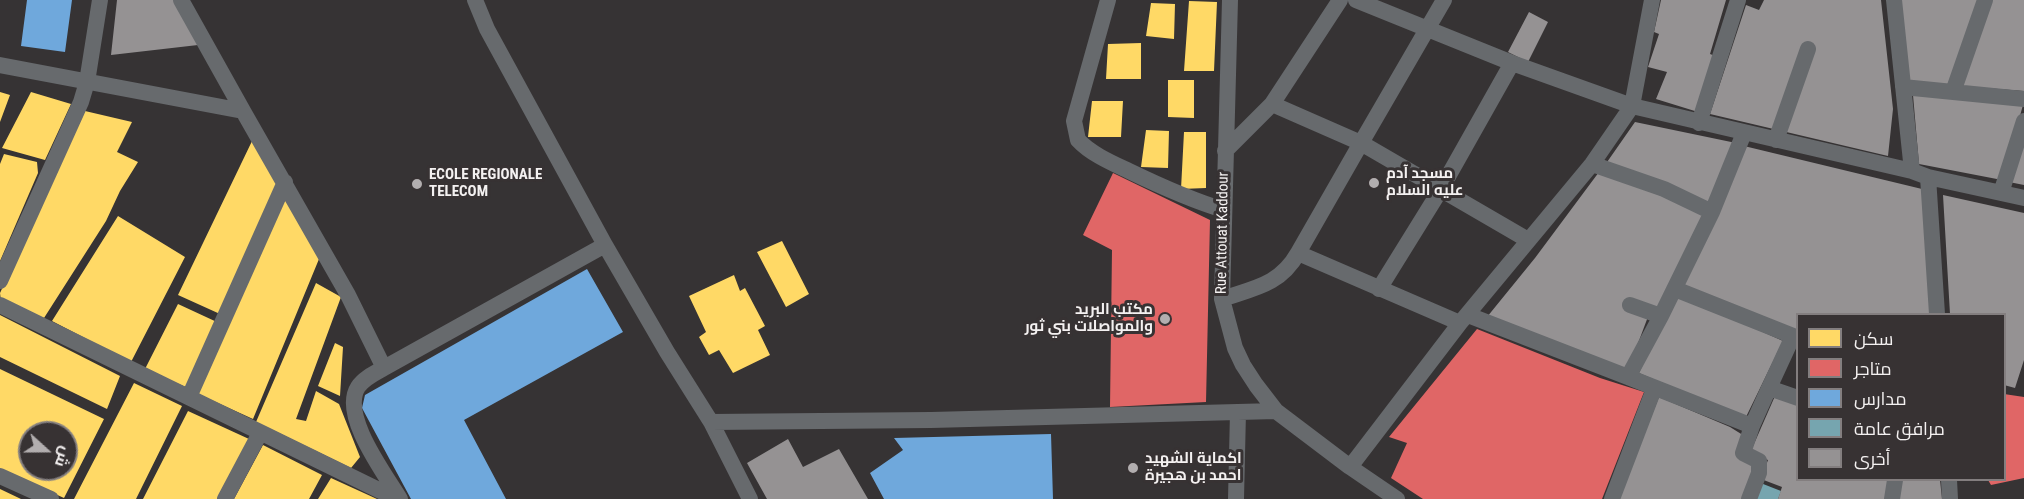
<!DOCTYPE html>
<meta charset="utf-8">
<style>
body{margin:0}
#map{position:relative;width:2024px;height:499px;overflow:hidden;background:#363334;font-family:"Roboto Condensed",Cairo,sans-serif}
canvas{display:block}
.legend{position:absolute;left:1796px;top:313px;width:210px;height:168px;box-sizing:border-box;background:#373233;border:2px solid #837e7f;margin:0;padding:8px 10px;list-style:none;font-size:18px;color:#f4f1f1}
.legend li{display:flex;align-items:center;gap:12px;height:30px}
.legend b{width:30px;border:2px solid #837e7f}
.north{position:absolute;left:18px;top:421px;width:60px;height:60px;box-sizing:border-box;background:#373233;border:2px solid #837e7f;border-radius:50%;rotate:111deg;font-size:16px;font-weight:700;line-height:24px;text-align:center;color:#f4f1f1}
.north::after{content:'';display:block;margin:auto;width:21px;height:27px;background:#b2aeaf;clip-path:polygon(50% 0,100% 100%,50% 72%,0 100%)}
</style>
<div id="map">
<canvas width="2024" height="499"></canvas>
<ul class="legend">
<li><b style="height:16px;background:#ffd966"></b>سكن</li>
<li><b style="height:16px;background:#e06666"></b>متاجر</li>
<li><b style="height:16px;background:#6fa8dc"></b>مدارس</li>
<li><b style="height:16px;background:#76a5af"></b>مرافق عامة</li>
<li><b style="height:16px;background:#959293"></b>أخرى</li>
</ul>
<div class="north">ش</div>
</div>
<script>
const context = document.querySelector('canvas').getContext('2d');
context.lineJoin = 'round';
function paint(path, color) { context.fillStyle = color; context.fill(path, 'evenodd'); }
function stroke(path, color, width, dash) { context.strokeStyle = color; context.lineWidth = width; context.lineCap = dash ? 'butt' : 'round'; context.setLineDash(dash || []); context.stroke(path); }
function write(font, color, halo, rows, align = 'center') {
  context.font = font + ' "Roboto Condensed",Cairo,sans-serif'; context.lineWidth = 6; context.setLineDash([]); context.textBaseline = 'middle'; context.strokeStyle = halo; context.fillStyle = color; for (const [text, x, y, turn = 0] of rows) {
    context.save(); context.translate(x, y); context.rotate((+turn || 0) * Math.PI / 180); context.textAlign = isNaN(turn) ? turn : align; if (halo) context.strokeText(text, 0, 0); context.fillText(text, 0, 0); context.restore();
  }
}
paint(new Path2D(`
 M1189 1 1217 2 1214 71H1184Z
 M1151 3 1175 4 1174 39 1146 36Z
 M1141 43V79H1106L1108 44Z
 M1168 80H1194V118L1168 117Z
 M0 92 10 95 0 122Z
 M31 92 71 104 45 160 2 148Z
 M1092 101H1123L1121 137H1088Z
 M85 111 132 122 117 152 138 162 120 191 106 221 44 318 1 301 0 293Z
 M1146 130 1169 131 1168 168 1141 167Z
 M1184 132H1206V188L1181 189Z
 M253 139 280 184 220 314 178 295Z
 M4 154 37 162 38 173 0 261V164Z
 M284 192 319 259 253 419 196 393Z
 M118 216 185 257 131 362 52 321Z
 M782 241 809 294 786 307 757 252Z
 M734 275 740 291 745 288 765 326 758 330 770 355 733 373 719 350 709 355 699 337 706 332 689 296Z
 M316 283 341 297 296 419 306 421 316 391 339 404 360 457 351 468 256 422Z
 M178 304 219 323 190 389 145 369Z
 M0 315 120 376 107 409 0 357Z
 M335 343 343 347 340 396 318 386Z
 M0 369 104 419 64 498 0 469ZM30 433H66V469H30Z
 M134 383 182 406 136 499H74Z
 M188 411 249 439 217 499H143Z
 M263 445 322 475 309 499H234Z
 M331 478 377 499H318Z
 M0 489 21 499H0Z`), '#ffd966');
paint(new Path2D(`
 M1113 173 1210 220 1206 402 1110 407 1112 250 1083 235Z
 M1477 329 1600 378 1644 392 1602 499H1423L1391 478 1407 443 1389 437Z
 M2004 394 2024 397V478L1991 485 1988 480H2004Z`), '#e06666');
paint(new Path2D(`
 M27 0H72L65 52 21 46Z
 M587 269 623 332 464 420 506 499H411L362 408 365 395Z
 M1051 434 1053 499H884L870 473 903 450 894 438Z`), '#6fa8dc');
paint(new Path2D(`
 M1758 482 1781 491 1778 499H1752Z`), '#76a5af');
paint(new Path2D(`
 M117 0H175L198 45 111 55Z
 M1661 0H1726L1710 54 1718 57 1698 112 1656 99 1667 72 1648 67 1659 34 1654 32Z
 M1764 0H1881L1893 109 1888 156 1710 114 1746 5 1759 10Z
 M1898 0H2024V91L1909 82Z
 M1529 12 1548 22 1528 62 1508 52Z
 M1913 95 2023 105 2002 180 1919 164Z
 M1635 122 1736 143 1712 206 1605 165Z
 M2024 133V185L2009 182Z
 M1744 146 1922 189 1931 314H1798V331L1682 289Z
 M1599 172 1709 214 1659 313 1649 314 1628 370 1487 317 1535 258Z
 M1943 195 2024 213V360L2015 388 2004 385V314H1950Z
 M1676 293 1783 341 1745 419 1639 373Z
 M1775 396 1798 403V480H1891L1886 499H1778L1782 487 1761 479 1768 460 1750 453Z
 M1659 397 1730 427 1746 437 1754 463 1746 499H1618Z
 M788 439 803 467 839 449 868 499H767L747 463Z
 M1897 480H1940L1942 499H1898Z`), '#959293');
stroke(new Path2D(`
 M181 0 243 111
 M475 0 487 29 605 245 667 352 711 422 750 499
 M1108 0 1074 121 1078 140C1091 154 1112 163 1129 171 1160 186 1191 200 1224 210
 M1230 0 1222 299 1235 348 1243 365 1256 385 1276 411 1350 467 1397 499
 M1356 0 1512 63 1632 106 1912 171 1928 177 2024 198
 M1894 0 1912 171
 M0 65 243 111 348 295 384 368
 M1903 87 2024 99
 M1953 92 1985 0
 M1272 104 1361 143 1444 0
 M1699 123 1738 0
 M1776 140 1808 49
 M1225 151 1272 104 1340 0
 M1592 164 1664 189 1712 212 1661 316
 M1928 177 1937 314
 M2001 193 2024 121
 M1712 212 1744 133
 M0 281 81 102 87 82 100 0
 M1379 289 1441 189 1512 63
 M1675 289 1798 338
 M1222 299C1254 288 1280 285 1298 253
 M0 305 397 499
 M1468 315 1628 377 1661 316 1630 305
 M1460 323 1298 253 1361 143 1528 240
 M1628 377 1752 426 1743 453 1759 461V473L1749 499
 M1769 388 1793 336
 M189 397 285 182
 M711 422 931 420 1276 411
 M1752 426 1769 388 1798 398
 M1350 467 1460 323 1592 164 1632 106 1652 0
 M0 476 51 499
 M1949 480 1950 499
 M225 499 260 433
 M400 499C385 474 340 415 358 387 364 378 375 373 384 368L605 245
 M1236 499 1238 412
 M1612 499 1654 389
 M1892 499 1895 480`), '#676a6d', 16);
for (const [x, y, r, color] of [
 [1374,183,6,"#b2aeaf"],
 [417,184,6,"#b2aeaf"],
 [1165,319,6,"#b2aeaf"],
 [1133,468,6,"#b2aeaf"]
]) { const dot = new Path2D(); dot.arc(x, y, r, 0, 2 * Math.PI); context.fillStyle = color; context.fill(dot); stroke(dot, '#373233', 2); }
write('bold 15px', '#f4f1f1', '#373233', [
 ["مسجد آدم",1386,174],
 ["عليه السلام",1386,191],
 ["ECOLE REGIONALE",429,175],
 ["TELECOM",429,192],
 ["مكتب البريد",1153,310,"right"],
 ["والمواصلات بني ثور",1153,327,"right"],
 ["اكماية الشهيد",1145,459],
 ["احمد بن هجيرة",1145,476]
], 'left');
write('15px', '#f4f1f1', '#373233', [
 ["Rue Attouat Kaddour",1223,233,-89]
]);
</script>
